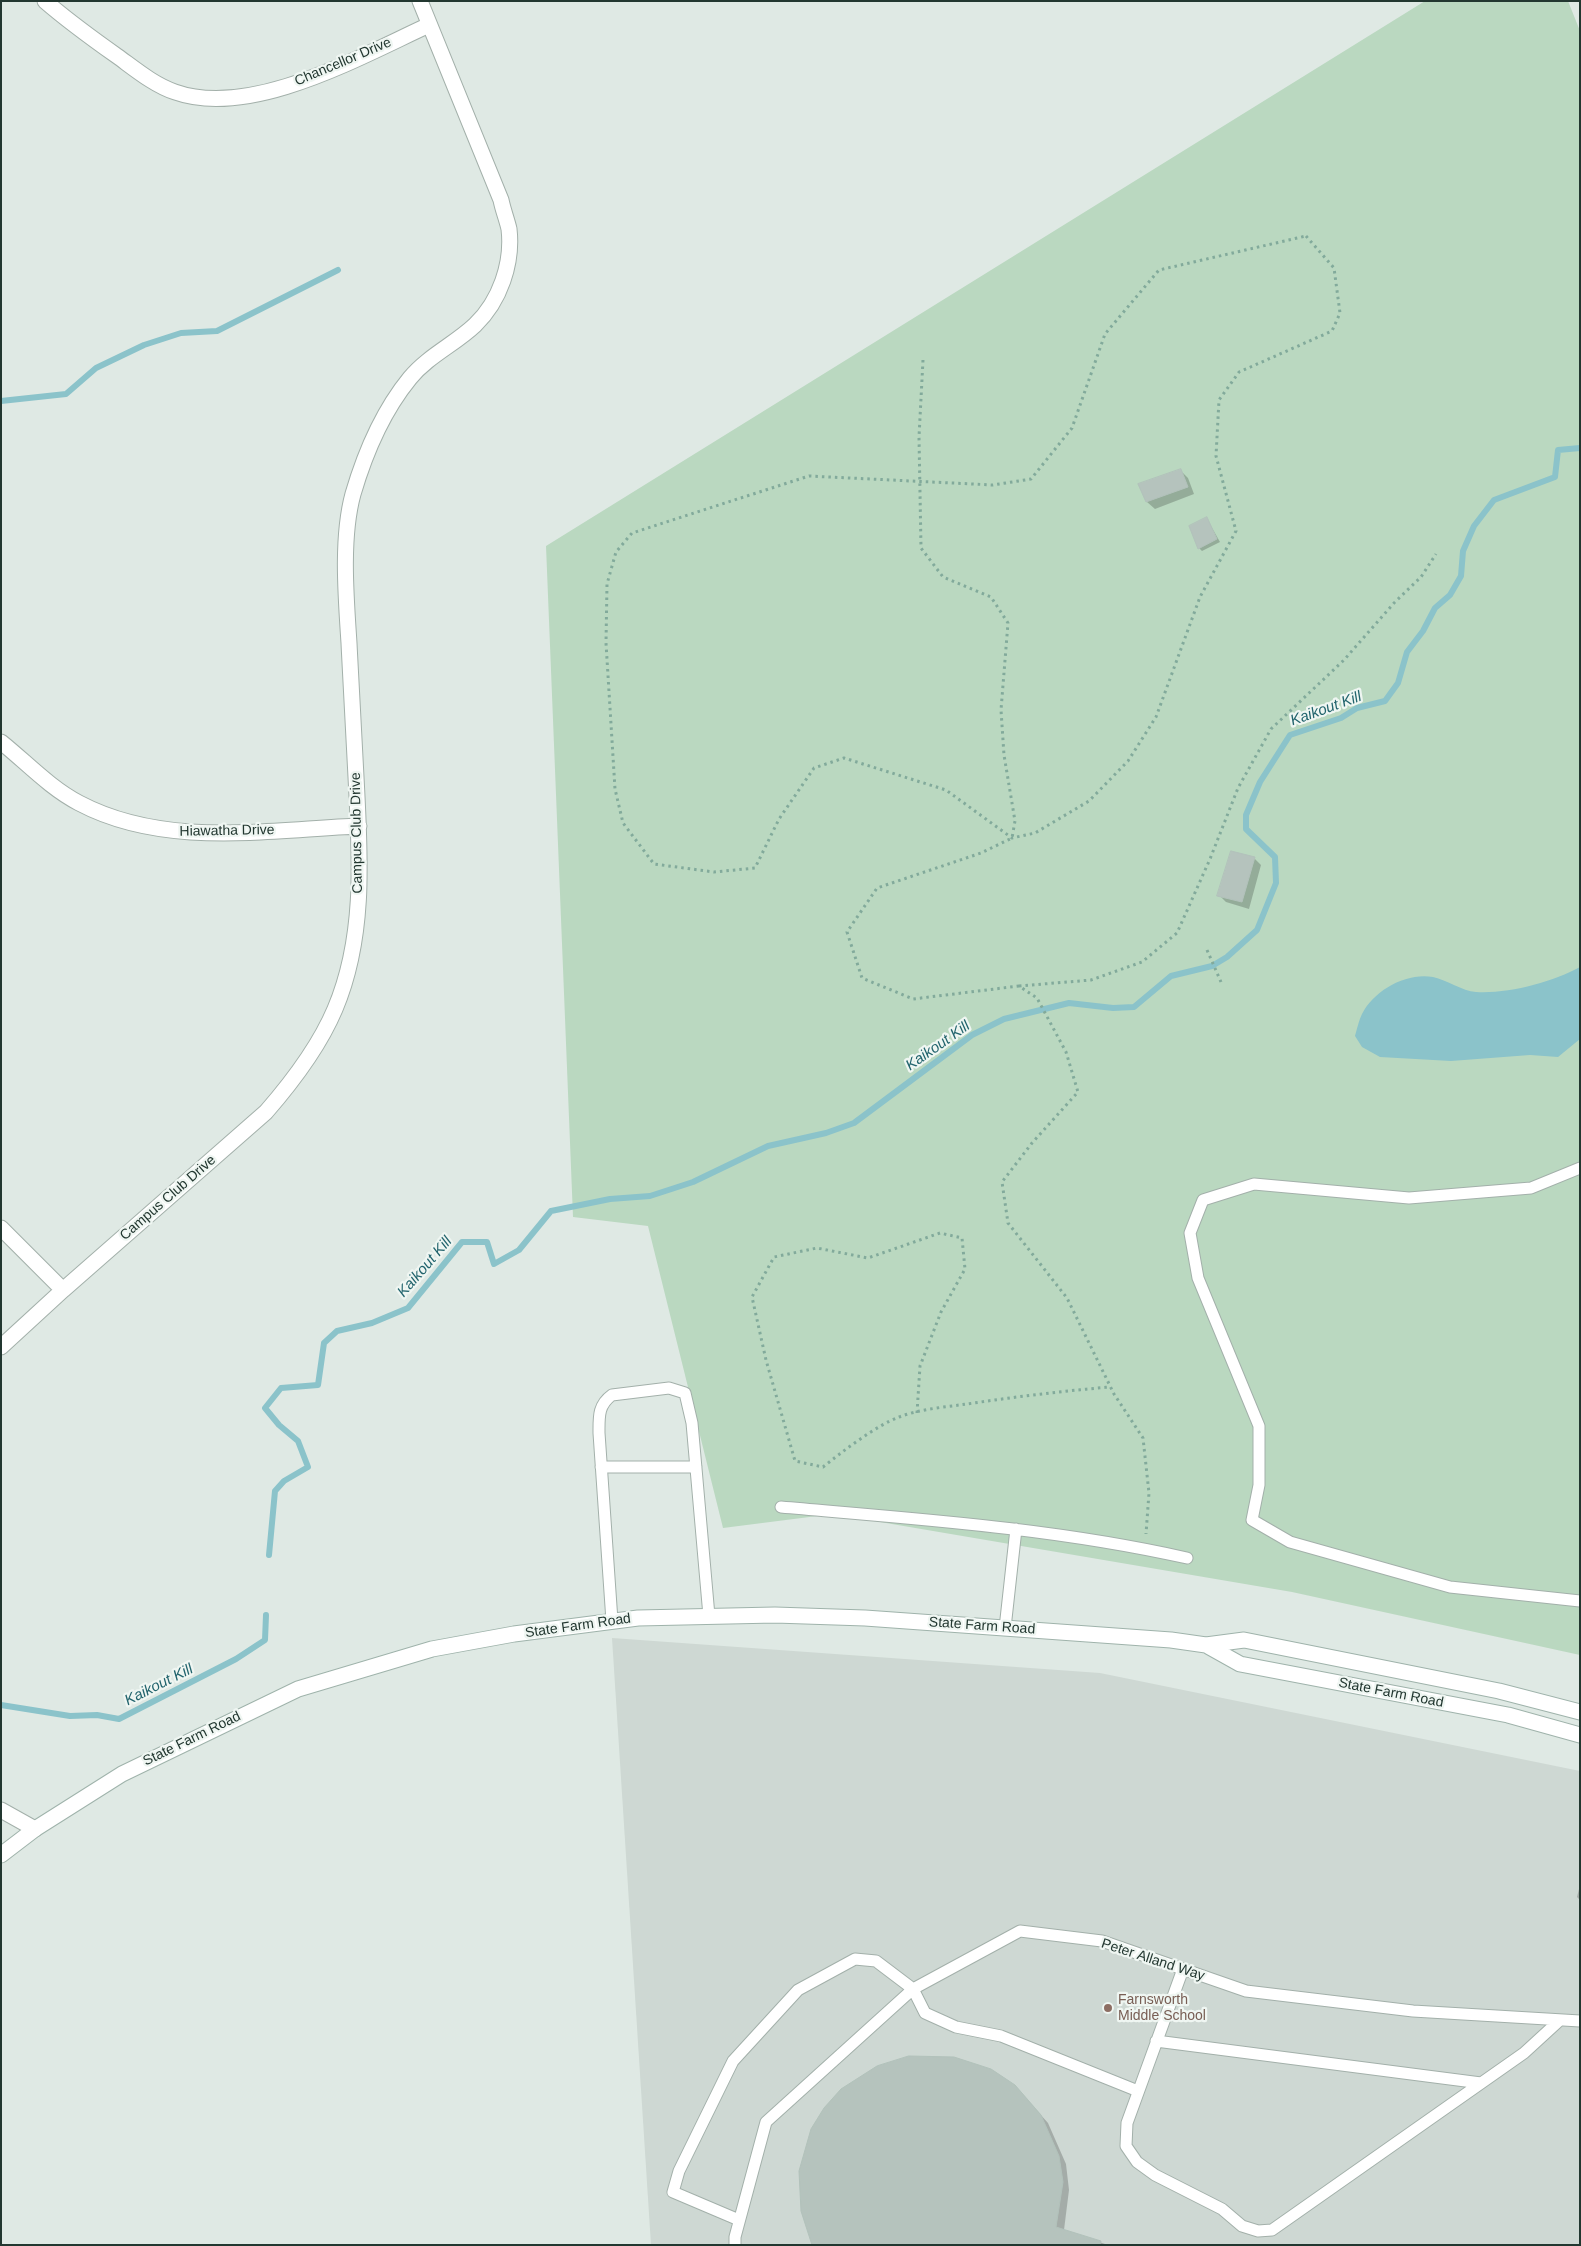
<!DOCTYPE html>
<style>
body{margin:0}
#map{position:relative;width:1581px;height:2246px;overflow:hidden;background:#dfe9e4;font-family:Helvetica,sans-serif}
canvas{display:block}
.frame{position:absolute;inset:0;border:2px solid #223730;pointer-events:none}
</style>
<div id="map">
<canvas width="1581" height="2246"></canvas>
<div class="frame"></div>
</div>
<script>
const context = document.querySelector('canvas').getContext('2d');
context.lineJoin = 'round';
function paint(path, color) { context.fillStyle = color; context.fill(path, 'evenodd'); }
function stroke(path, color, width, dash) { context.strokeStyle = color; context.lineWidth = width; context.lineCap = dash ? 'butt' : 'round'; context.setLineDash(dash || []); context.stroke(path); }
function write(font, color, halo, rows, align = 'center') {
  context.font = font + ' Helvetica,sans-serif'; context.lineWidth = 4.5; context.setLineDash([]); context.textBaseline = 'middle'; context.strokeStyle = halo; context.fillStyle = color; for (const [text, x, y, turn = 0] of rows) {
    context.save(); context.translate(x, y); context.rotate((+turn || 0) * Math.PI / 180); context.textAlign = isNaN(turn) ? turn : align; if (halo) context.strokeText(text, 0, 0); context.fillText(text, 0, 0); context.restore();
  }
}
paint(new Path2D(`
 M612 1638 1100 1673 1580 1771V2245H651Z`), '#ced8d3');
paint(new Path2D(`
 M1425 1H1568L1580 31V1655L1292 1592 833 1514 723 1528 648 1226 573 1217 546 546Z`), '#bad8c0');
paint(new Path2D(`
 M1580 967V1039L1558 1057 1530 1055 1451 1061 1380 1057 1362 1047 1355 1036C1357 1029 1359 1020 1362 1014 1374 990 1407 972 1433 977 1447 980 1462 991 1476 992 1508 994 1553 982 1580 967Z`), '#8bc3ca');
paint(new Path2D(`
 M1181 471 1188 478 1194 494 1155 509 1147 502 1139 485Z
 M1207 519 1220 542 1202 551 1199 548Z
 M1254 858 1261 865 1249 909 1226 902 1219 895Z
 M1580 1885V1900L1577 1897Z
 M1022 2094 1048 2123 1066 2164 1069 2190 1064 2230 1108 2245H812Z`), '#0003');
stroke(new Path2D(`
 M1 401 66 394 96 368 144 345 181 333 217 331 338 270
 M269 1555 275 1491 284 1481 308 1467 298 1441 279 1425 265 1408 281 1388 318 1385 324 1343 337 1331 372 1323 408 1308 462 1242H487L494 1264 519 1250 551 1211 610 1199 650 1196 693 1182 768 1146 826 1133 854 1123 972 1035 1004 1019 1069 1003 1113 1008 1134 1007 1171 976 1212 966 1227 957 1257 930 1276 883 1275 857 1246 829V815L1260 782 1290 735 1341 718 1357 708 1385 701 1398 683 1407 652 1423 631 1435 608 1450 595 1461 576 1463 551 1474 526 1494 500 1555 477 1558 450 1580 448
 M1 1705 70 1716 97 1715 119 1719 236 1659 265 1640 266 1615`), '#8bc3ca', 6);
const building = new Path2D(`
 M1181 469 1188 487 1146 502 1138 484Z
 M1207 517 1217 539 1198 549 1189 526Z
 M1231 851 1255 857 1242 902 1217 896Z
 M909 2056 954 2057 991 2069 1015 2085 1041 2115 1059 2156 1063 2182 1056 2227 1101 2241 1100 2245H812L801 2211 799 2171 811 2129 824 2108 841 2089 877 2066Z`);
paint(building, '#b5c3bd');
stroke(building, '#b2c2bb', 1);
const lane = new Path2D(`
 M1580 1168 1531 1188 1409 1198 1254 1184 1203 1200 1190 1233 1198 1278 1259 1426V1485L1252 1520 1290 1542 1450 1587 1580 1601
 M601 1467H696
 M781 1507C917 1519 1054 1528 1187 1558
 M612 1621 599 1433C599 1417 598 1405 612 1395L669 1388 685 1393 692 1423 709 1616
 M1005 1628 1016 1529
 M1183 1969 1127 2123 1126 2146 1137 2162 1155 2175 1222 2209 1242 2226 1258 2231 1272 2230 1524 2053 1560 2020
 M1156 2041 1481 2083
 M739 2220 673 2192 679 2171 733 2061 798 1990 855 1959 876 1961 913 1989 925 2013 956 2027 1001 2036 1138 2091
 M735 2245V2237L766 2122 913 1989 1020 1931 1102 1941 1246 1991 1413 2011 1580 2021`);
const street = new Path2D(`
 M45 1C68 21 93 39 117 56 135 69 154 85 175 92 251 119 361 56 429 25
 M1 742C26 762 50 788 79 803 164 848 266 830 359 826
 M1 1228 63 1290
 M1 1347 63 1290 266 1112C293 1081 319 1047 335 1009 366 936 360 855 356 777 354 733 351 688 349 643 346 597 341 538 353 494 365 453 383 411 410 378 428 356 455 344 475 325 500 301 513 263 509 229 507 220 503 210 501 200L420 1
 M1 1810 35 1829`);
const secondary = new Path2D(`
 M1206 1645 1240 1664 1508 1715 1580 1735
 M1 1855 35 1829 122 1774 298 1689 432 1649 514 1634 638 1618 775 1615 865 1618 1171 1640 1206 1645 1244 1640 1499 1691 1580 1712`);
stroke(lane, '#a3b0aa', 13);
stroke(street, '#a3b0aa', 17);
stroke(secondary, '#9fb3ab', 17);
stroke(new Path2D(`
 M1306 236 1334 268 1340 313 1332 331 1239 372 1219 400 1216 456 1236 531 1200 597 1156 717 1128 761 1089 801 1035 833 1012 838 946 790 844 758 814 768 779 819 755 868 714 872 654 864 623 823 615 789 606 643 607 584 616 552 632 533 809 476 993 485 1031 479 1072 428 1105 334 1159 270Z
 M923 360 919 437 921 548 943 577 991 597 1008 623 1001 710 1004 755 1015 821 1012 838 981 853 877 888 847 932 862 978 913 999 1019 986 1037 998 1066 1052 1078 1092 1032 1143 1002 1182 1008 1223 1067 1298 1114 1394 1143 1438 1149 1493 1146 1534
 M1207 950 1221 982
 M1019 986 1091 980 1142 962 1177 933 1210 859 1238 788 1271 729 1344 660 1394 603 1421 577 1436 554
 M917 1413 920 1366 941 1312 965 1269 962 1238 940 1233 868 1258 817 1248 774 1257 752 1297 766 1360 795 1461 823 1467C843 1451 877 1425 899 1417 920 1409 945 1407 967 1404 1014 1397 1062 1391 1110 1387`), '#82aa9b', 3, [2.5, 4]);
stroke(lane, '#fff', 11);
stroke(street, '#fff', 15);
stroke(secondary, '#fff', 15);
for (const [x, y, r, color] of [
 [1108,2008,5,"#8d6e63"]
]) { const dot = new Path2D(); dot.arc(x, y, r, 0, 2 * Math.PI); context.fillStyle = color; context.fill(dot); stroke(dot, '#eff6f2', 2); }
write('14px', '#223730', '#eff6f2', [
 ["Chancellor Drive",343,62,-23],
 ["Hiawatha Drive",227,831,-1],
 ["Campus Club Drive",357,833,-91],
 ["Campus Club Drive",168,1198,-41],
 ["State Farm Road",578,1626,-8],
 ["State Farm Road",982,1626,4],
 ["State Farm Road",1391,1693,11],
 ["State Farm Road",192,1739,-26],
 ["Peter Alland Way",1153,1960,18]
]);
write('14px', '#785e54', '#eff6f2', [
 ["Farnsworth",1118,2000],
 ["Middle School",1118,2016]
], 'left');
write('italic 15px', '#22646d', '#eff6f2', [
 ["Kaikout Kill",1326,709,-20],
 ["Kaikout Kill",938,1046,-35],
 ["Kaikout Kill",425,1267,-49],
 ["Kaikout Kill",159,1685,-27]
]);
</script>
